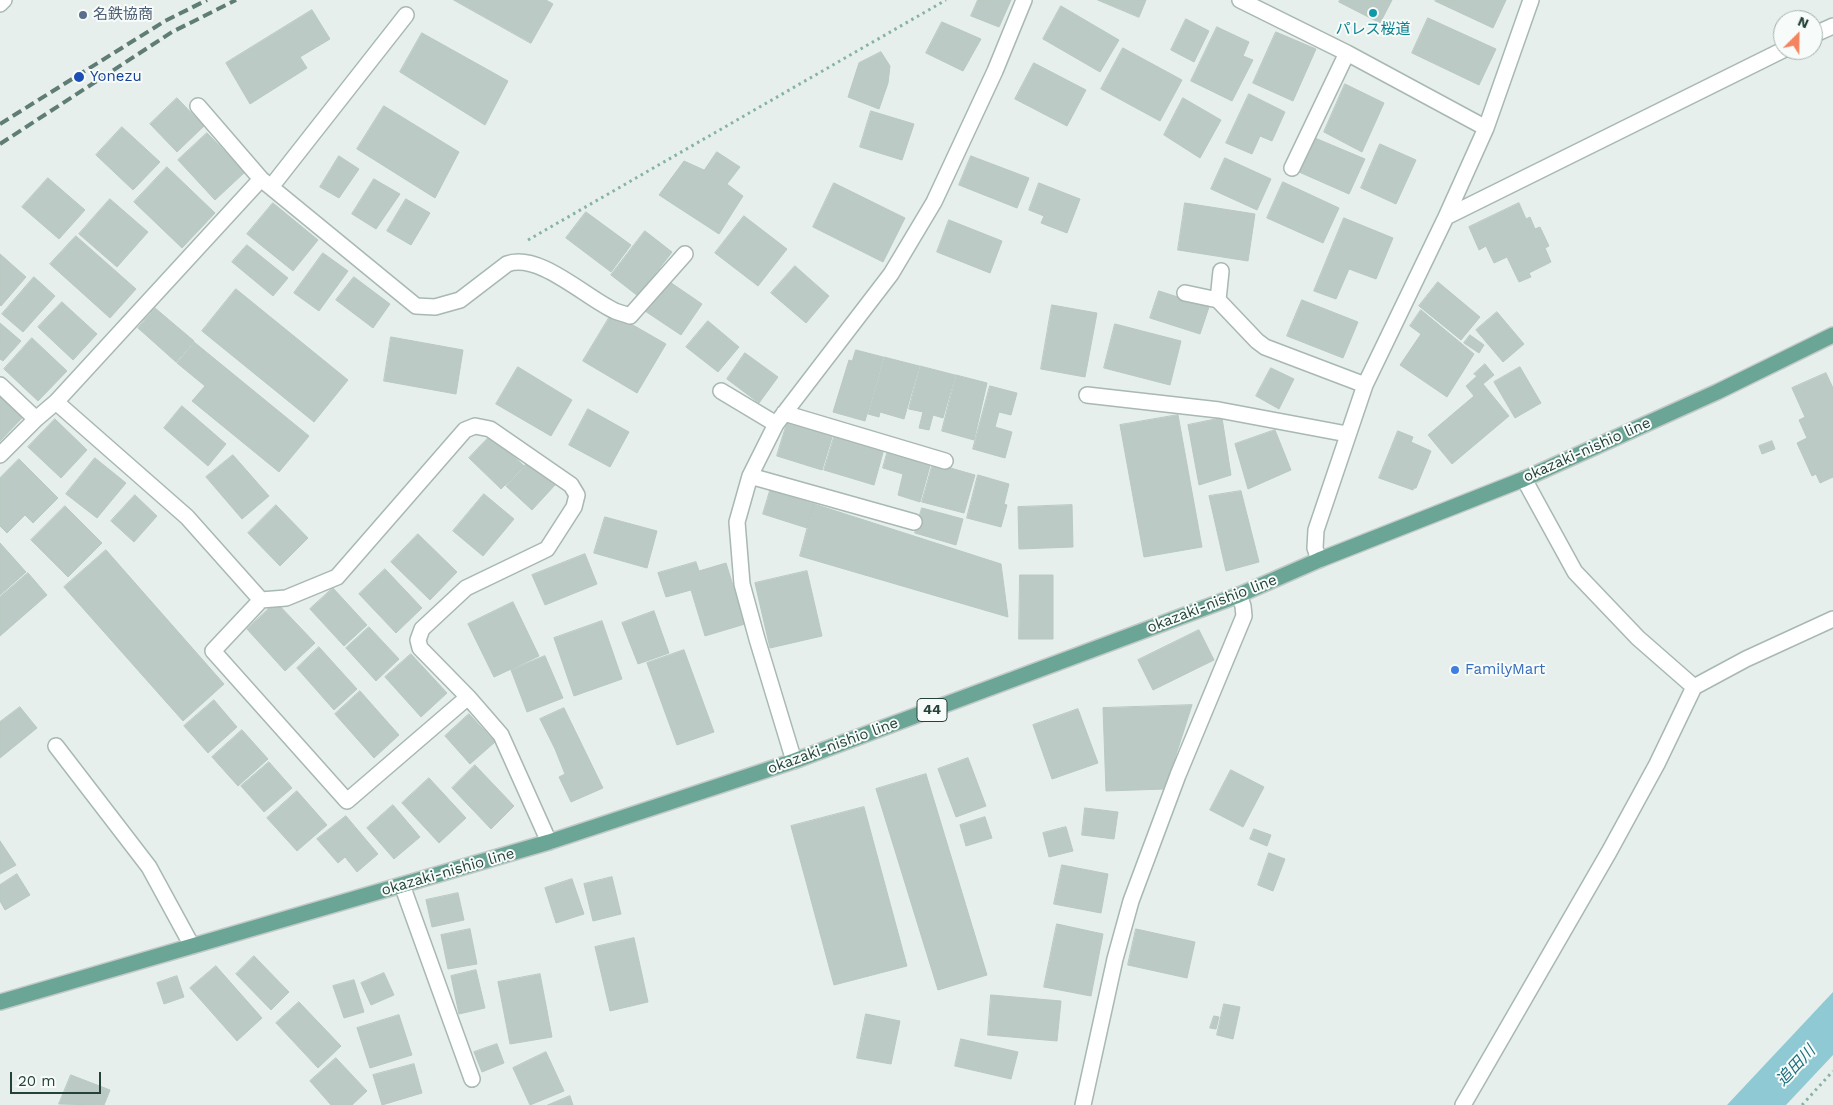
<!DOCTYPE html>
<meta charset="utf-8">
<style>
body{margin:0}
#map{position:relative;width:1833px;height:1105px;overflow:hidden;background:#e6efeb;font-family:"Work Sans",sans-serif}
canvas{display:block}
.north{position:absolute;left:1773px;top:10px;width:50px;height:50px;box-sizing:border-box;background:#f7fbf9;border:1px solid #a3b1ad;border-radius:50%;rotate:23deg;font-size:14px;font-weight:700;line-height:20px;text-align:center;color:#24423a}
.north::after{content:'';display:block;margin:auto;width:18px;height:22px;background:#f4845f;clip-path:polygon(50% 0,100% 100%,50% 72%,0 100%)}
.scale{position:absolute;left:10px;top:1072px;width:91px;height:22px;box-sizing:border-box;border:2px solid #24423a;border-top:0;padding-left:6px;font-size:15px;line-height:18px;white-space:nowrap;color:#24423a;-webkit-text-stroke:4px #f7fbf9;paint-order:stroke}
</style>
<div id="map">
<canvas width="1833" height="1105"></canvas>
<div class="north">N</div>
<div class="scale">20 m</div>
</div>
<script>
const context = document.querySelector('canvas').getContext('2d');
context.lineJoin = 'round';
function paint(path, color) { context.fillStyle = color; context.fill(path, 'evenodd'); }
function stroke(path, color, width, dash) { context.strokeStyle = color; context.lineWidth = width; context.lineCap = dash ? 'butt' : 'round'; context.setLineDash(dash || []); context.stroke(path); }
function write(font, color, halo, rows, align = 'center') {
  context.font = font + ' "Work Sans","Noto Sans JP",sans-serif'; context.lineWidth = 4; context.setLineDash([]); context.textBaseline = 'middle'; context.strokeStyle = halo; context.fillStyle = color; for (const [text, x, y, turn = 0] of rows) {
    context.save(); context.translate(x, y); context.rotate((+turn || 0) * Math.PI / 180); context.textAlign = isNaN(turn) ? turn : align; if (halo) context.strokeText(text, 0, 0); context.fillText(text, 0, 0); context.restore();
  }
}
paint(new Path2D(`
 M1833 992V1055L1786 1105H1727Z`), '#8ec9d4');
const building = new Path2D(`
 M454 0H546L553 4 531 43Z
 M978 0H1011L999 27 971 16Z
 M1098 0H1146L1139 17Z
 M1340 0H1392L1380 23 1339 2Z
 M1436 0H1506L1493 28 1435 1Z
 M1061 6 1119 40 1100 72 1043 39Z
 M312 10 330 39 300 57 307 68 250 104 226 63Z
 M1428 18 1496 49 1479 85 1412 53Z
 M1186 19 1209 31 1194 62 1171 50Z
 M942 22 981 39 963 71 926 53Z
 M1217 27 1249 42 1243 56 1253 60 1232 101 1191 81Z
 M1276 32 1316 49 1293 101 1253 83Z
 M422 33 508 81 485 125 400 72Z
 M1123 48 1182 80 1160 121 1101 89Z
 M881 52 890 66 888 83 879 109 848 97 859 63Z
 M1034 63 1086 90 1067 126 1015 99Z
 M1345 84 1384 103 1362 152 1324 132Z
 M1249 94 1285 112 1272 141 1260 136 1252 154 1226 143Z
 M177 98 204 126 177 152 150 124Z
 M1183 98 1221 120 1200 158 1164 135Z
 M384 106 459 152 435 198 357 149Z
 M871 111 914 124 902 160 860 147Z
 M122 127 160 162 133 190 96 155Z
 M207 133 245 172 215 200 178 160Z
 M1315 138 1365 159 1349 194 1299 172Z
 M1380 144 1416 160 1396 204 1361 188Z
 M717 152 740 167 727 184 743 196 719 234 659 195 684 161 704 170Z
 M339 156 359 169 339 198 320 187Z
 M971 156 1029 178 1017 208 959 185Z
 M1225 158 1271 179 1257 210 1211 189Z
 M167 167 215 213 182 248 134 202Z
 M48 178 85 210 59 239 22 207Z
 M374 179 400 194 376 229 352 214Z
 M1283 182 1339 208 1323 243 1267 218Z
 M834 183 905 218 883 262 813 227Z
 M1039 183 1080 199 1067 233 1041 223 1044 216 1029 210Z
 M110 199 148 232 117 267 79 234Z
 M406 199 430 213 411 245 387 231Z
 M273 203 318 240 293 271 247 234Z
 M1185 203 1255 214 1248 261 1178 250Z
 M1519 203 1526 219 1530 217 1535 229 1540 227 1549 246 1545 248 1551 262 1529 273 1531 277 1519 282 1507 257 1494 263 1486 246 1479 250 1469 227Z
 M586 212 631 245 611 272 566 238Z
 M744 216 787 249 758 286 715 253Z
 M1344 218 1393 238 1376 279 1349 269 1336 299 1314 291Z
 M949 220 1002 241 990 273 937 252Z
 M645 231 672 252 638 296 611 275Z
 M76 236 136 289 110 318 50 264Z
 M247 245 288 278 273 296 232 262Z
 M323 253 348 271 319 311 294 293Z
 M0 254 26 277 1 306 0 305Z
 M795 266 829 296 806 323 771 293Z
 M34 277 55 296 23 332 2 314Z
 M354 277 390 304 373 328 336 300Z
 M667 280 702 304 681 335 645 311Z
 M1438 282 1480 317 1461 340 1419 306Z
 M236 289 348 380 314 422 202 331Z
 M1159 291 1209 307 1200 334 1150 318Z
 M1302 300 1358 322 1343 358 1287 336Z
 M62 302 97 334 73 360 38 327Z
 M1052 305 1097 313 1085 377 1041 369Z
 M155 308 194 341 176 362 138 328Z
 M1421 310 1474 354 1447 397 1400 365 1421 334 1410 326Z
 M1497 312 1524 344 1503 362 1476 330Z
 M612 313 666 344 637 393 583 361Z
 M708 321 739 347 718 372 686 347Z
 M0 323 21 341 3 361 0 359Z
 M1115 324 1181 341 1170 385 1104 368Z
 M1470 335 1484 345 1479 353 1464 343Z
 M391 337 463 350 456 394 384 381Z
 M32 338 67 371 38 401 4 369Z
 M194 342 309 436 279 472 192 401 205 386 177 363Z
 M856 350 883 357 865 421 833 412 849 360 852 361Z
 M745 353 778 377 759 403 727 379Z
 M884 357 919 366 904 419 880 412 879 417 868 414Z
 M1485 364 1494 375 1483 384 1509 416 1452 464 1428 435 1474 396 1466 386 1477 376 1474 374Z
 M920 366 955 375 943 418 933 415 929 430 919 428 923 412 909 409Z
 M518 367 572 400 551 436 496 404Z
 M1520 367 1541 403 1515 418 1494 382Z
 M1271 368 1294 379 1279 409 1256 396Z
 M1826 373 1833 388V477L1820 483 1816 474 1812 476 1797 443 1807 438 1799 420 1805 417 1792 388Z
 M956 375 987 383 974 440 942 431Z
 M990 386 1017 393 1011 415 999 412 995 427 1012 432 1005 458 973 449Z
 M0 397 22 418 0 441Z
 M182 406 226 444 208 466 164 428Z
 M588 409 629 432 610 467 569 445Z
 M1178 415 1202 547 1144 557 1120 425Z
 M1222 418 1231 475 1199 485 1188 425Z
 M55 419 87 450 61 478 28 447Z
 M788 420 833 434 822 470 777 456Z
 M1275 430 1291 470 1248 489 1235 444Z
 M1398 431 1413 437 1411 442 1431 451 1416 488H1414L1413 490 1379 478Z
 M835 434 884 449 874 485 824 470Z
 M491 435 524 466 501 489 469 458Z
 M1772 441 1775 449 1762 454 1759 446Z
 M888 450 931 462 920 502 898 495 903 474 883 468Z
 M233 455 269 496 242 519 206 477Z
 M95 458 126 483 97 518 66 494Z
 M19 459 58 498 33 523 25 515 7 533 0 526V478Z
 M528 462 555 485 532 510 506 486Z
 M933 463 975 475 964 513 922 502Z
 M978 475 1009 484 1004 504 1007 505 1001 527 967 518Z
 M770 491 814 504 807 528 763 514Z
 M1241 491 1259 562 1226 571 1209 496Z
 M484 494 514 519 483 556 453 531Z
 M135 495 157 516 134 542 111 521Z
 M814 504 1001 564 1008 617 800 556Z
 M276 505 308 538 280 566 248 533Z
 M1072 505 1073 547 1019 549 1018 507Z
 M65 506 102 543 68 577 31 540Z
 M922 508 963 519 956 545 915 533Z
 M605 517 657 531 647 568 594 553Z
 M418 534 457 572 430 600 391 562Z
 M0 543 26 572 0 595Z
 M106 550 224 684 183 721 64 587Z
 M585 554 597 584 545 605 532 575Z
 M696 562 699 571 726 563 745 624 705 636 691 590 666 597 658 573Z
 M385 569 422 608 396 633 359 594Z
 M807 571 822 636 770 648 755 583Z
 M28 573 47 595 0 636V597Z
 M1020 575H1053V639H1019Z
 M333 588 367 625 344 646 310 609Z
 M276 602 315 643 285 671 247 629Z
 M513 602 539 656 494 677 468 624Z
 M654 611 669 653 638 664 622 623Z
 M602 621 622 679 574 696 554 638Z
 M369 627 399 659 376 681 346 648Z
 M1199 630 1214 660 1153 690 1138 660Z
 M319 647 357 689 334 710 297 668Z
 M684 650 714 732 677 745 647 663Z
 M411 654 447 693 421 717 385 677Z
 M545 656 563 698 527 712 511 670Z
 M360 691 399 735 374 758 335 714Z
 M214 700 237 727 208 753 184 726Z
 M1192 705 1165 789 1106 791 1103 708Z
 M20 707 37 728 0 758V722Z
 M564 708 603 788 571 802 559 777 565 774 555 749 540 719Z
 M1078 709 1098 763 1052 779 1033 725Z
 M469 714 495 742 470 764 445 736Z
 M242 730 268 759 238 786 212 757Z
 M968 758 986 806 956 817 938 769Z
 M269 762 292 788 264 812 241 786Z
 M475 765 514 806 491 829 452 788Z
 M1231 770 1264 787 1243 827 1210 810Z
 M926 774 987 975 938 990 876 789Z
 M429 778 466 818 439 843 402 803Z
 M297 791 327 825 297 851 267 818Z
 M393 805 420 837 394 859 367 828Z
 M864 807 907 966 834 985 791 826Z
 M1085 808 1118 812 1114 839 1082 835Z
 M346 816 378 854 357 872 345 857 338 863 317 839Z
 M985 817 992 838 966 846 960 825Z
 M1066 827 1073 851 1049 857 1043 833Z
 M1254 829 1271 835 1267 846 1250 839Z
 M0 841 16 865 0 874Z
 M1269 853 1285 859 1273 891 1258 885Z
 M1062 865 1108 874 1101 913 1054 904Z
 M17 874 30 895 5 910 0 901V885Z
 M612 877 621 914 593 921 584 884Z
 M572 879 584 914 556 923 545 888Z
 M458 893 464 920 432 927 426 900Z
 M1057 924 1103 934 1091 996 1044 987Z
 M470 929 477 964 448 969 441 935Z
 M1136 929 1195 942 1187 978 1128 965Z
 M634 938 648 1002 610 1011 595 947Z
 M254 956 289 992 271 1010 236 974Z
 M216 966 262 1018 237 1041 190 988Z
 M476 970 485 1008 459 1014 451 976Z
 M384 973 394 995 371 1005 361 983Z
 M540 974 552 1037 510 1044 498 982Z
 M177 976 184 997 164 1004 157 983Z
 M354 980 364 1012 344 1018 333 986Z
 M991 995 1061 1001 1057 1041 988 1035Z
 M299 1002 341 1046 318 1068 276 1023Z
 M1224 1004 1240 1007 1233 1039 1217 1035Z
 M866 1014 900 1021 891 1064 857 1058Z
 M399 1015 412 1055 370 1068 357 1028Z
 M1214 1016 1219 1017 1216 1029 1210 1028Z
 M961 1039 1018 1052 1011 1079 955 1066Z
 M497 1044 504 1063 482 1072 474 1052Z
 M546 1052 564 1091 530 1105 513 1068Z
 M336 1058 367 1091 352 1105H331L310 1081Z
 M414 1064 422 1093 382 1105 373 1075Z
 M71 1075 110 1090 104 1105 59 1104Z
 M570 1096 573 1105H548Z`);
paint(building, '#bbcac4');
stroke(building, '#b8c9c2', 1);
const minor = new Path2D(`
 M1240 0 1347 53 1486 128
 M0 4 4 0
 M1813 35 1833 26
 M198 106 261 179
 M1292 168 1347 53
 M271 187 406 15
 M1446 217 1783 50
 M1185 293 1218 300 1257 341 1265 347 1365 385
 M1218 300 1221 271
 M0 385 36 419
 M721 391 776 424
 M1087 395 1219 410 1347 434
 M56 402 187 517 261 600
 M784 413 945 461
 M0 455 36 419 56 402 261 179 416 306 435 307 460 300 507 264C539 252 586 298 615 311 620 313 625 314 630 316L685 254
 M750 476 914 522
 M1524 479 1575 572 1638 638 1694 687
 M1319 560 1315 548 1316 530 1365 385 1446 217 1486 128 1531 0
 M468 697 347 801 213 651 261 600 286 598 337 577 465 430 475 426 490 429 571 485 577 495 574 507 547 549 466 588 422 629 418 640 420 648 468 697 501 735 549 842
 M56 746 149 867 192 946
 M794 761 757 639 742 584 737 522 750 476 776 424 891 274 934 202 995 71 1024 0
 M402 885 472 1079
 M1083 1105 1115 959 1131 901 1178 775 1244 616 1243 606 1239 595
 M1463 1105 1609 852 1657 764 1694 687 1746 659 1833 619`);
const major = new Path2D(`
 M0 1002 549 842 794 761 1239 595 1319 560 1524 479 1717 392 1833 335`);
stroke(minor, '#a8b8b2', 18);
stroke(major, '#c2cac8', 18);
stroke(new Path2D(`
 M528 240 946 0
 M1802 1105 1833 1071`), '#86b3a5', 3, [2.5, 4]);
stroke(minor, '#fff', 15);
stroke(major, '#6aa596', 15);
stroke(new Path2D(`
 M0 124 165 21 207 0
 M0 144 172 32 236 0`), '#5f7d75', 4, [10, 5]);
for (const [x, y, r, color] of [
 [1373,13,5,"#0f9aa8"],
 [83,15,5,"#5c6f8a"],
 [79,77,6,"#1a4fb4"],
 [1455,670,5,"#3f7fe0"]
]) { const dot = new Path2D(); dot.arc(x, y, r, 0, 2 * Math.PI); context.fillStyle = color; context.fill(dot); stroke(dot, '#f7fbf9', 2); }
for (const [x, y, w] of [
 [932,710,30]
]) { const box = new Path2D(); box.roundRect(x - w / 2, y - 11.5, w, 23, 4); context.fillStyle = '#f7fbf9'; context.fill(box); stroke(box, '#24423a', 1); }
write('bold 14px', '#24423a', null, [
 ["44",932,710]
]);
write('15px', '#4e5e75', '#f7fbf9', [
 ["名鉄協商",93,15]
], 'left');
write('15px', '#0d838f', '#f7fbf9', [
 ["パレス桜道",1373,30]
]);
write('15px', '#164399', '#f7fbf9', [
 ["Yonezu",90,77]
], 'left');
write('15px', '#24423a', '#f7fbf9', [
 ["okazaki-nishio line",1587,450,-24],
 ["okazaki-nishio line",1212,604,-21],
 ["okazaki-nishio line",833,746,-20],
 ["okazaki-nishio line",448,872,-16]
]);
write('15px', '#366cbe', '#f7fbf9', [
 ["FamilyMart",1465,670]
], 'left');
write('italic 16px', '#1c6f80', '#f7fbf9', [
 ["追田川",1796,1066,-47]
]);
</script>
